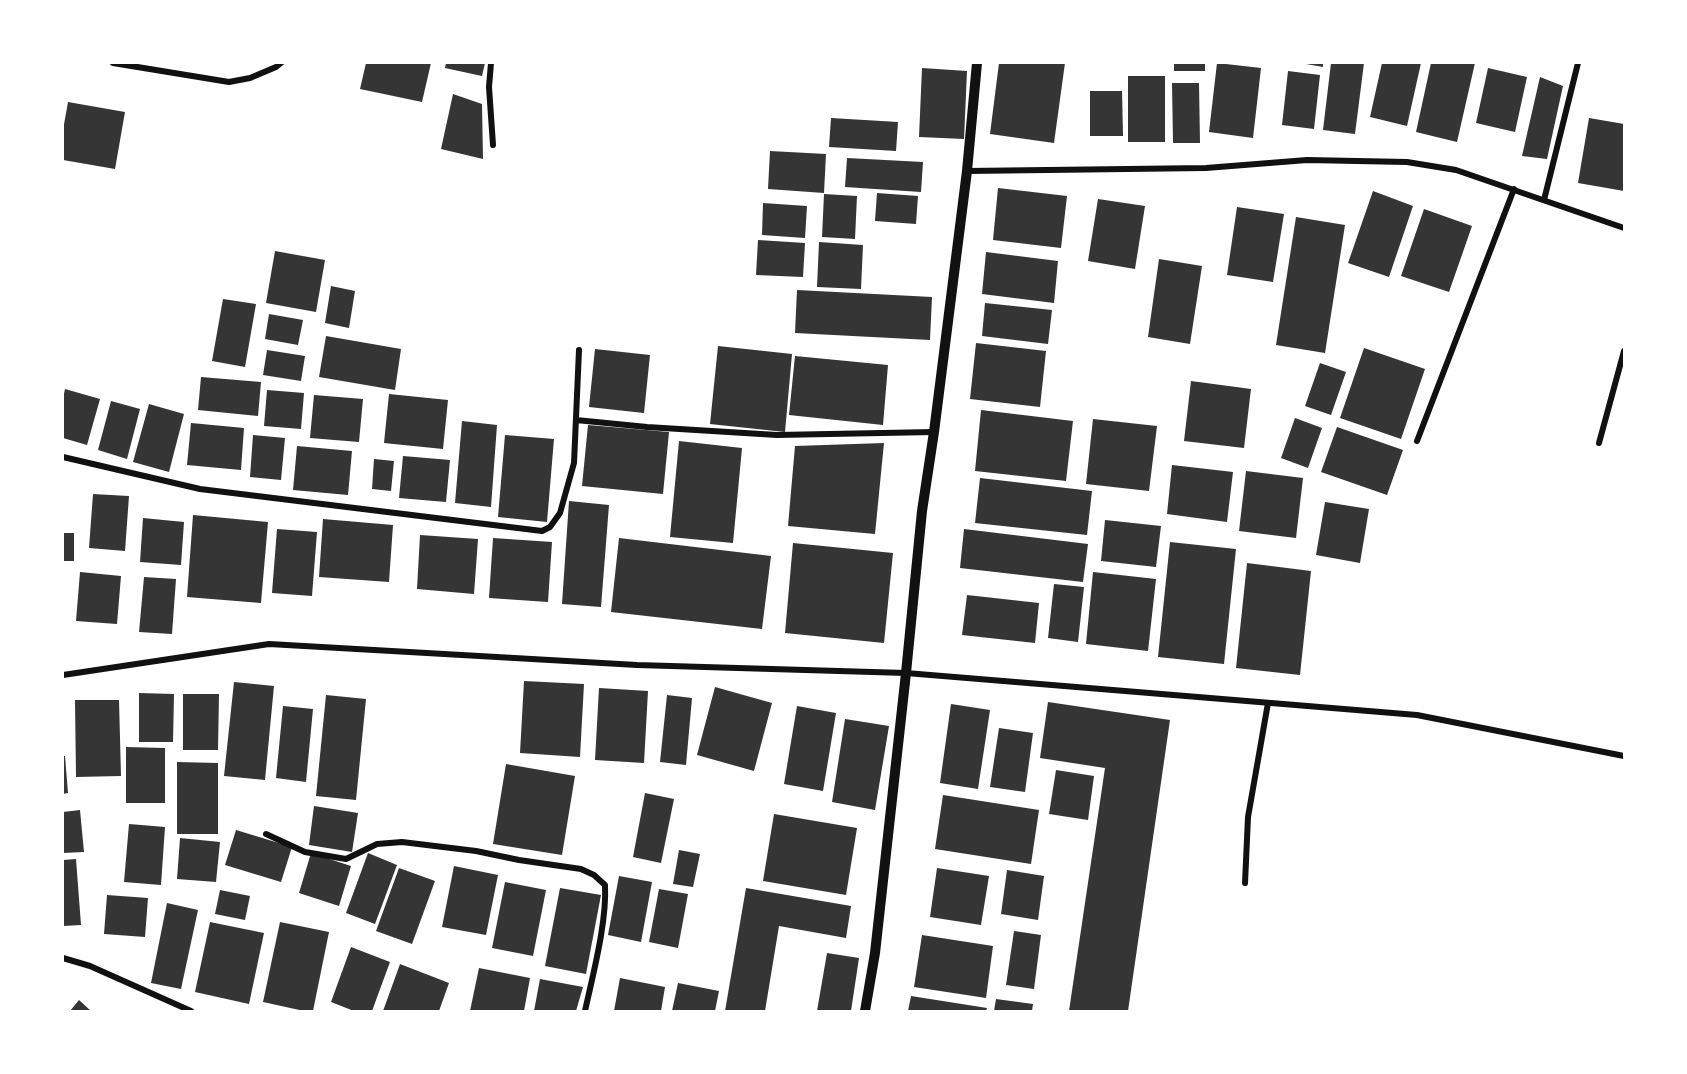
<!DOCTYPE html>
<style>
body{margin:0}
#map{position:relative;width:1687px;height:1074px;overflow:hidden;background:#fff;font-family:Figtree,sans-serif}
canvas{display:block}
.frame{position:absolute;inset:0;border:64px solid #fff;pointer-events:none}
</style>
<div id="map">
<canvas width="1687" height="1074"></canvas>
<div class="frame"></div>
</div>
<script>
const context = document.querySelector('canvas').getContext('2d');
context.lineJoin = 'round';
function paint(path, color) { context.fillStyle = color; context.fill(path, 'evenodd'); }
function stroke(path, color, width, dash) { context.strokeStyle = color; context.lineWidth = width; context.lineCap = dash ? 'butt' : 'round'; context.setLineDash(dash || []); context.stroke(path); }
paint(new Path2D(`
 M366 63H431L422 102 360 89Z
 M446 63H485L482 76 445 68Z
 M999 63H1065L1054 143 990 134Z
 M1174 63H1205V71H1174Z
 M1217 63 1261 68 1253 138 1209 132Z
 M1307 63H1323V67L1306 64Z
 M1331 63H1364L1355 134 1323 130Z
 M1382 63H1421L1407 126 1370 117Z
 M1431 63H1475L1457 142 1416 132Z
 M922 68 967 71 964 139 919 137Z
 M1488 68 1527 77 1515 132 1476 123Z
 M1288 71 1320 75 1314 129 1282 125Z
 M1128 76H1165V142H1128Z
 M1540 77 1563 86 1547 159 1522 156Z
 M1172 83H1199L1200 143H1173Z
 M1090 91H1122L1123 136H1090Z
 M453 94 482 104 483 159 441 149Z
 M68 102 125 112 115 169 63 160V130Z
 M831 118 898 122 896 151 829 147Z
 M1589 118 1624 124V191L1578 183Z
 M770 151 826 154 824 193 768 189Z
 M847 158 923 162 921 192 845 187Z
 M998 188 1067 196 1061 248 993 240Z
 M1373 191 1413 206 1389 277 1348 263Z
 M877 193 918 196 916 224 875 221Z
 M824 194 857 196 855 239 822 237Z
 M1098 199 1145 206 1135 269 1088 261Z
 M763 203 807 206 805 238 762 235Z
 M1237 207 1284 214 1273 282 1227 275Z
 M1424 209 1472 226 1449 292 1401 276Z
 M1296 217 1345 225 1325 353 1276 345Z
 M758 240 805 243 803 277 756 275Z
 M819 242 863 245 861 289 817 287Z
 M275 251 325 260 316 312 266 303Z
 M986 252 1058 261 1054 303 982 294Z
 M1159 259 1202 266 1190 344 1148 337Z
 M331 286 355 291 349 328 325 323Z
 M797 290 932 297 930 340 795 333Z
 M223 299 256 304 245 367 212 361Z
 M985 303 1052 310 1048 344 982 336Z
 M269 314 303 320 298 345 265 339Z
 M326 336 401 349 395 390 319 377Z
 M976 343 1046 351 1040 407 970 399Z
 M718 346 792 354 785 432 710 424Z
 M1364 348 1425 369 1401 439 1340 418Z
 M595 349 650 355 644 413 589 407Z
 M267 350 305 356 301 381 263 375Z
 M795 356 888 365 883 425 789 415Z
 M1320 363 1346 372 1331 415 1305 406Z
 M201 377 261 382 258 416 198 410Z
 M1191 381 1251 389 1244 448 1184 441Z
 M65 389 100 399 87 445 63 438V398Z
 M267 390 304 393 301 429 264 426Z
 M389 394 448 400 443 449 384 443Z
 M314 395 363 399 359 442 310 438Z
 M111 401 140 409 127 459 98 450Z
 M149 404 184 414 169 472 133 462Z
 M981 410 1073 421 1066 481 975 471Z
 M1295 418 1322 428 1308 468 1281 458Z
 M1093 419 1157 426 1149 491 1086 484Z
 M462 421 497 425 491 507 455 503Z
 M191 423 244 428 241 470 187 465Z
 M588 425 669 432 663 494 582 486Z
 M1337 427 1403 450 1387 495 1321 472Z
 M253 435 285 438 281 480 250 477Z
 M505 435 554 439 547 522 498 517Z
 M679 441 742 448 733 543 670 537Z
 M884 443 875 534 788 526 795 446Z
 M297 446 352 451 348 495 293 490Z
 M403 456 450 460 446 502 399 498Z
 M374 459 394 461 391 491 372 489Z
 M1172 465 1233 472 1227 522 1167 514Z
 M1246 471 1303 478 1296 538 1239 531Z
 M980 478 1092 491 1087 535 975 523Z
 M93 494 129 496 125 551 89 548Z
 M569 501 609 505 601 607 562 604Z
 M1325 502 1369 509 1360 563 1316 555Z
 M193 515 268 522 261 603 187 597Z
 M143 518 184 522 181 565 140 562Z
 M323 519 393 525 389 582 319 577Z
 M1105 520 1161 526 1156 567 1101 561Z
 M277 529 317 532 312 596 272 593Z
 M964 529 1088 544 1083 582 960 568Z
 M63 533H74V561H63Z
 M420 535 478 539 474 594 417 589Z
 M493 538 552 542 548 602 489 598Z
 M619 538 771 556 762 629 611 612Z
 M1170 542 1236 549 1224 664 1158 657Z
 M793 543 893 553 884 643 785 633Z
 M1247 563 1311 571 1300 675 1236 668Z
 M80 572 121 576 117 624 76 621Z
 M1093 572 1156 579 1148 651 1086 644Z
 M144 577 176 579 172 634 139 632Z
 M1054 584 1084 587 1078 642 1048 638Z
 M967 595 1039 603 1035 643 962 635Z
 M524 681 584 684 580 757 520 753Z
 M234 682 274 686 265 780 224 776Z
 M715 687 772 703 754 771 697 755Z
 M599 688 648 691 644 763 595 760Z
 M139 693 174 694 173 742H139Z
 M183 694H219L218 750H183Z
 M326 695 366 699 356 800 316 796Z
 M667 695 692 698 686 765 660 762Z
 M75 700H119L121 776 76 777Z
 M1048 702 1170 720 1128 1011H1069L1105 768 1040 758Z
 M951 704 990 710 978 789 940 783Z
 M283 706 313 709 306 782 276 778Z
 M797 706 836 713 823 791 784 784Z
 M845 719 889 726 875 810 832 802Z
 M999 728 1033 733 1025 792 990 787Z
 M126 747 165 748V803H126Z
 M63 756H65L68 793 63 794Z
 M177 762 218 763V834H177Z
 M506 764 575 776 562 855 493 844Z
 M1056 770 1094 776 1088 820 1049 814Z
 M645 793 674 799 661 863 633 857Z
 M943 795 1039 810 1031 864 935 849Z
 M314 806 358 813 352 852 309 845Z
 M80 810 84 852 63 853V812Z
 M774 814 857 828 846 895 763 881Z
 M129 824 165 827 161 885 124 882Z
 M236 830 292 847 281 882 225 865Z
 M180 838 220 842 216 882 177 879Z
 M679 850 700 854 693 887 673 884Z
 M311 853 351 866 339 906 299 893Z
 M368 853 397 865 375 924 346 913Z
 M76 859 81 925 63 926V860Z
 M454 866 498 875 486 935 442 927Z
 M399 868 435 881 412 944 376 931Z
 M937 868 989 876 981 925 930 917Z
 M1007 870 1044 876 1038 920 1001 914Z
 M619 876 652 882 641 942 608 935Z
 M505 882 546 890 533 956 492 948Z
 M560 888 601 895 586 974 545 966Z
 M746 888 851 906 846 938 779 926 765 1011H725Z
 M659 889 688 894 678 948 649 942Z
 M220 890 250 896 245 920 215 914Z
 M107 895 148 898 145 937 104 934Z
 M167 903 198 910 181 989 151 983Z
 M210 922 264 933 249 1004 195 992Z
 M280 922 329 932 313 1011H304L263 1002Z
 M1014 931 1041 935 1034 989 1006 985Z
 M922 935 993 946 986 998 914 987Z
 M351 947 390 962 372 1011H354L331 1002Z
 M827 953 859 958 851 1011H817Z
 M400 964 449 983 439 1011H383Z
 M479 968 530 978 524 1011H470Z
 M620 978 665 987 661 1011H614Z
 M540 979 583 987 576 1011H534Z
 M678 983 719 991 715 1011H672Z
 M911 996 987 1008 986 1011H908Z
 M996 999 1033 1004 1032 1011H994Z
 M79 1000 91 1011H70Z`), '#353535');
stroke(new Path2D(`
 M113 63 229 82 250 78 276 67 281 63
 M491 63 489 87 493 145
 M967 171 1206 168 1307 160 1407 162 1456 170 1624 228
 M1544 200 1578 63
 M576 420 647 427 777 435 934 432
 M1417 441 1514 189
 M1599 443 1624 351
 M63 457 200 489 542 531 550 527 560 513 574 463 579 350
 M63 675 269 644 637 665 906 673 1417 715 1624 756
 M266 834 305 852 346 859 377 844 402 842 476 851 519 860 581 869 594 875 605 885C607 922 593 974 585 1011
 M1245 883 1248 817 1268 703
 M63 958 90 966 191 1011`), '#111', 6);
stroke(new Path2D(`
 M865 1011 875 953 906 673 922 511 934 432 967 171 977 63`), '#111', 10);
</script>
